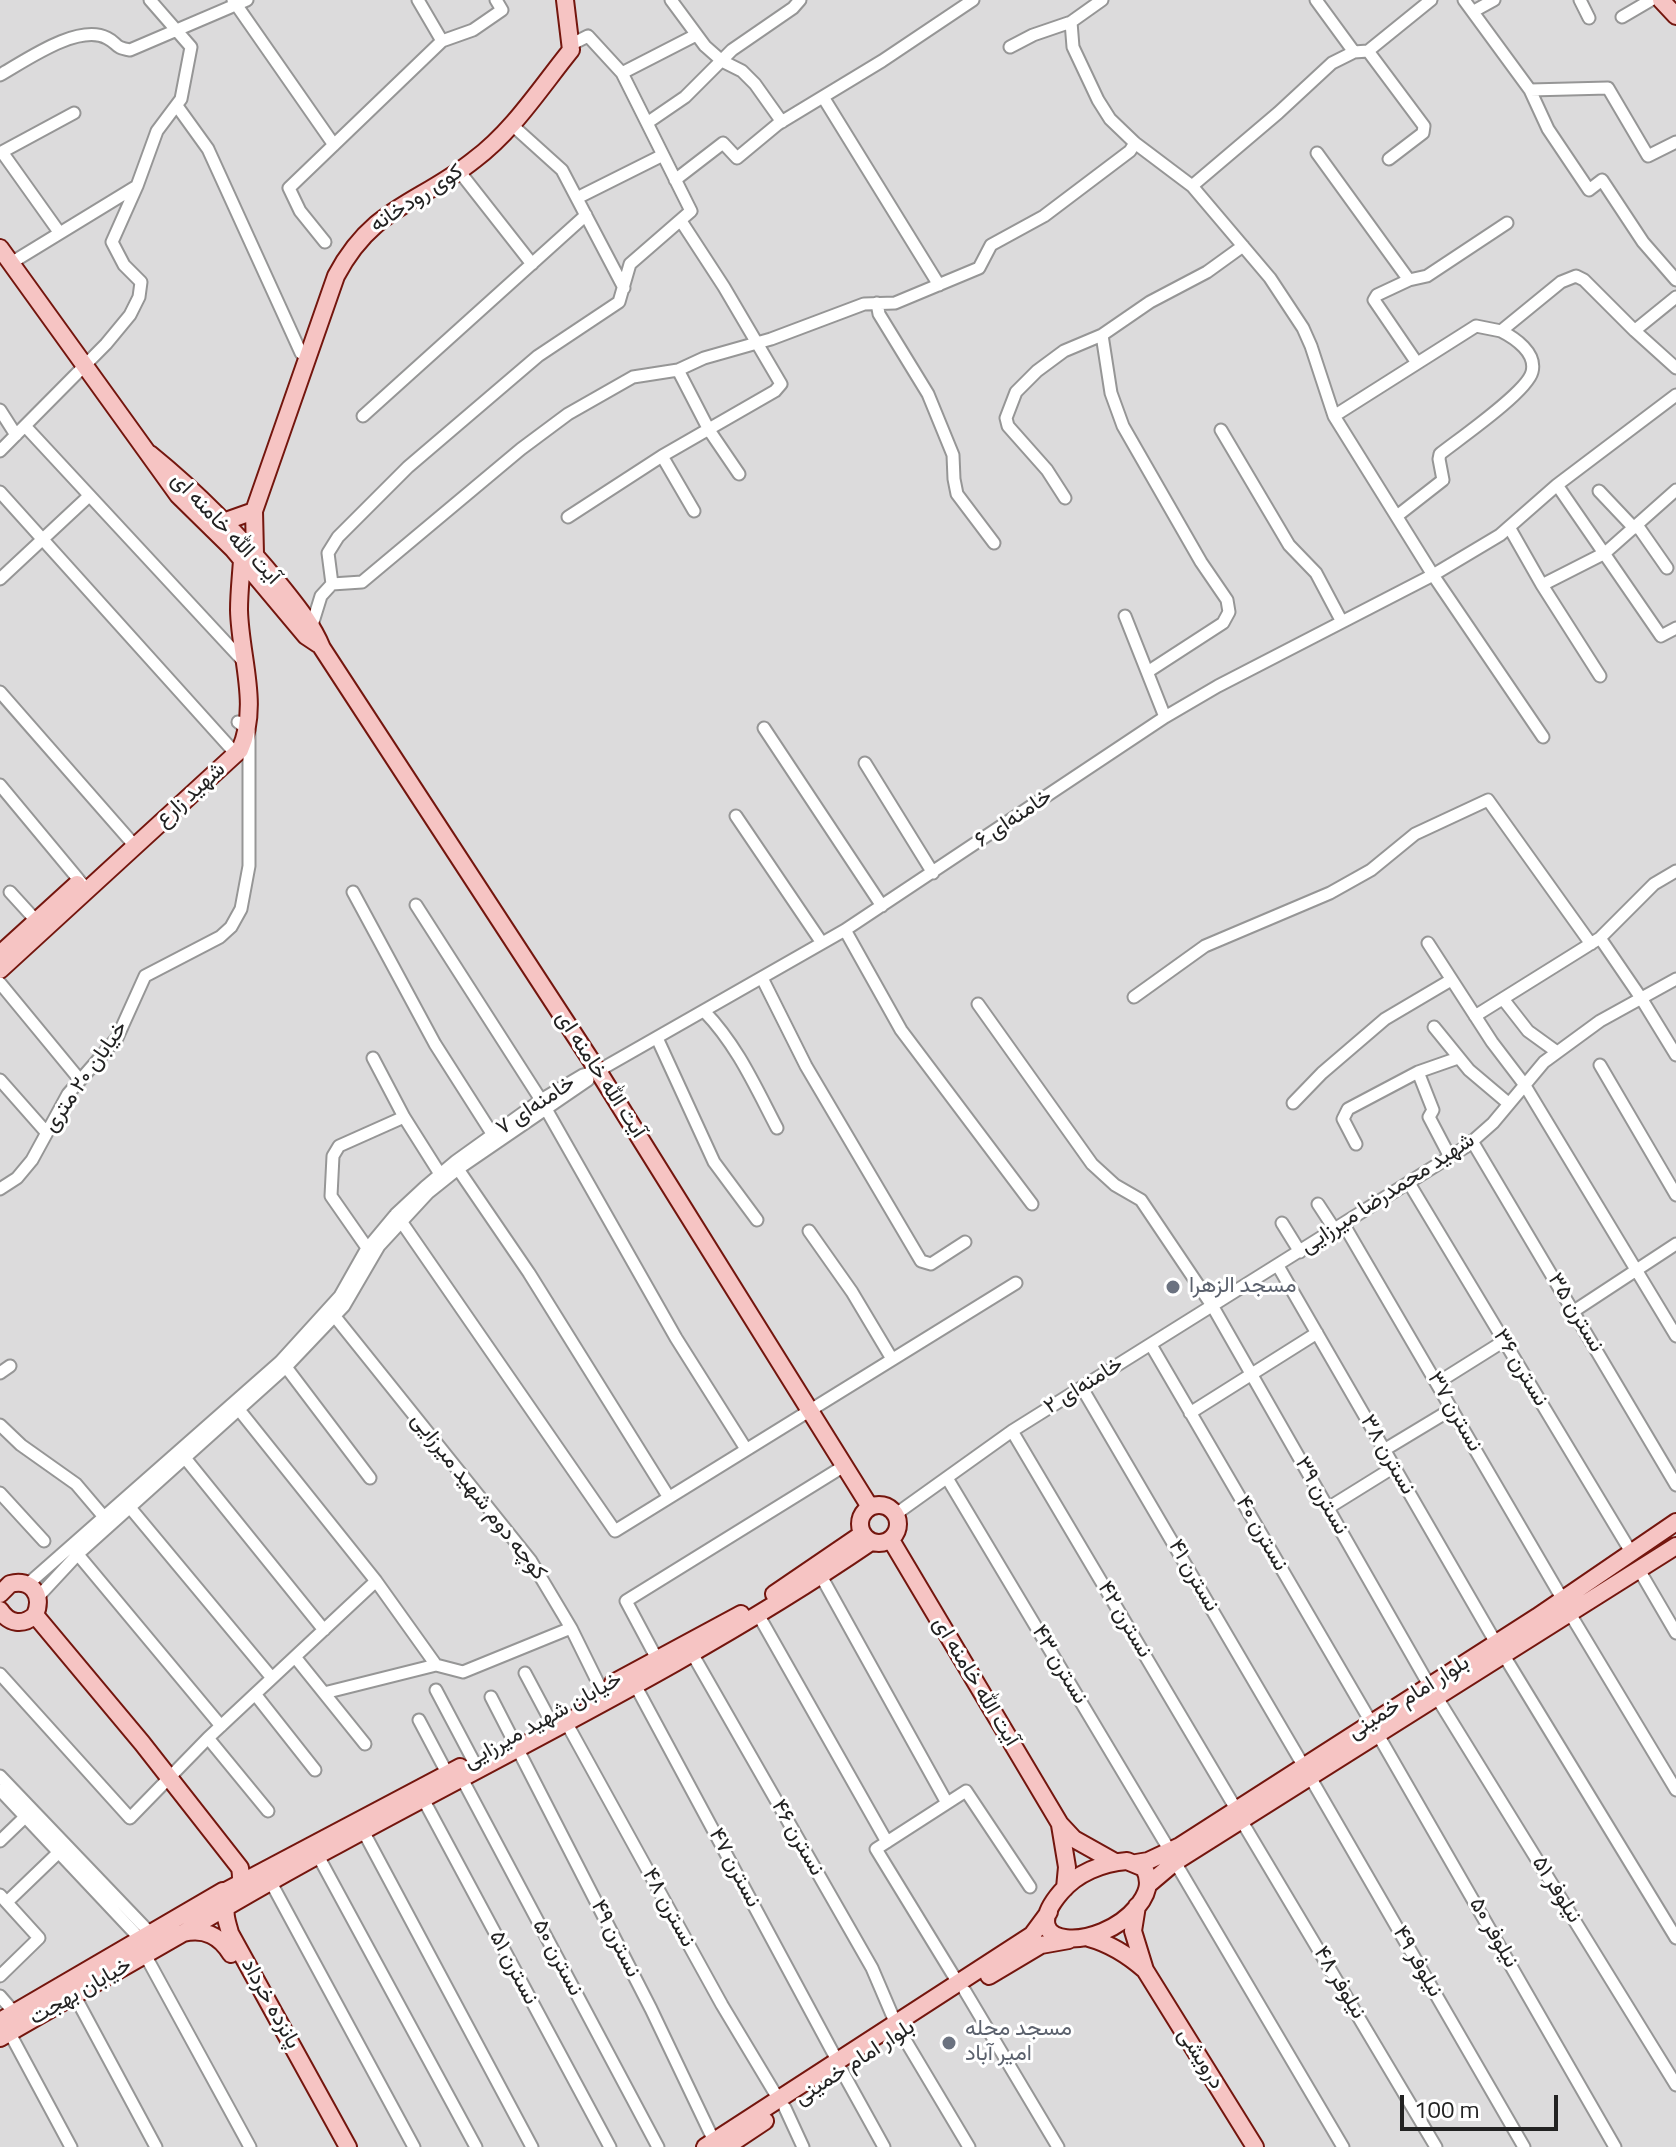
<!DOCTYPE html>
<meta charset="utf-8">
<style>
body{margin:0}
#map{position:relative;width:1676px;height:2147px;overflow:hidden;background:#f1e9ec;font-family:"Titillium Web",sans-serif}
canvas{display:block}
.scale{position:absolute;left:1400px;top:2095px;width:158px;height:36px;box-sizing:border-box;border:4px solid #222;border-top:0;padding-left:10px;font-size:24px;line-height:28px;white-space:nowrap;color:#222;-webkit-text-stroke:6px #fff;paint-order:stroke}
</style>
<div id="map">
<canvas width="1676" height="2147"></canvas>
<div class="scale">100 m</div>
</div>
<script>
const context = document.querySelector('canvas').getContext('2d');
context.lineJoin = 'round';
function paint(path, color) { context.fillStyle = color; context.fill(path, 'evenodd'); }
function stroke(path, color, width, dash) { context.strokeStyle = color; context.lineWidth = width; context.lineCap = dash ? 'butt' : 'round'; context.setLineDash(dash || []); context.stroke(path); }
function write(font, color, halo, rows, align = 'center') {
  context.font = font + ' "Titillium Web",Vazirmatn,sans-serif'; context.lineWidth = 6; context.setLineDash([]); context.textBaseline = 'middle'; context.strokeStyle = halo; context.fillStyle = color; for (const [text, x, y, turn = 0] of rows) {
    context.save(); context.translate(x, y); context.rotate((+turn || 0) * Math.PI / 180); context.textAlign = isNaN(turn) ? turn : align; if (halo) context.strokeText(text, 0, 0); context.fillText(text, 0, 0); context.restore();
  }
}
paint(new Path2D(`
 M0 0H1676V2147H0Z`), '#dcdbdc');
const street = new Path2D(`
 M233 0 334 145
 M671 0 705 46 722 61 742 71 755 84 782 122
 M1316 0 1354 52
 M1464 0 1530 90 1548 129 1589 190 1602 180 1643 242 1676 280
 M1580 0 1589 18
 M1474 11 1494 0
 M1622 17 1651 0
 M1071 22 1073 47 1098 100 1110 119 1135 143 1192 186 1270 278 1303 328 1311 346 1334 416 1433 575 1543 737
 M442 41 473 30 502 10 496 0
 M1010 47 1033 35 1071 22 1102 0
 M1368 51 1424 126 1423 133 1389 159
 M622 73 696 35
 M0 75C25 61 78 23 107 38 119 44 113 47 130 50L247 0
 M1530 90 1608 88 1648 156 1676 142
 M823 97 939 285
 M177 106 208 149 301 353 308 357
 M647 123 685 97 732 50 793 8 800 0
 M511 124 562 170 624 288
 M1317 153 1409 280
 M459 171 532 264
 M675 180 723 143 737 158 778 124 882 61 973 0
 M1192 186 1278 113 1332 63 1354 52 1368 51 1431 0
 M577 198 663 155
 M59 232 2 152 74 113
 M325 242 300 211 289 188 442 41 418 0
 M11 263 137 186
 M877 303 879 314 928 394 953 455 954 479 957 494 994 543
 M1639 327 1676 297
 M1102 335 1111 393 1123 426 1201 562 1227 600 1229 612 1223 623 1149 671
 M1417 363 1374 300 1377 295 1409 280 1427 276 1507 223
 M678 370 709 430 739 474
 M0 410 16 435
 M363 416 586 215
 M1334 416 1476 326 1501 331 1561 282 1576 276 1584 280 1635 331 1676 368
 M25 426 245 663
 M1221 430 1289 545 1316 573 1342 622
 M0 451 106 344 130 315 139 297 141 282 124 265 112 242 137 186 157 131 181 99 191 47 150 0
 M662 456 694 511
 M1557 485 1661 636 1676 628
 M1599 491 1634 528
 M0 492 236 754
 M1065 498 1047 470 1008 426 1006 418 1016 392 1037 371 1064 351 1102 335 1150 302 1207 272 1243 246
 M1397 516 1443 480 1439 459 1440 454C1459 439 1527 392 1532 372 1537 353 1515 338 1501 331
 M568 517 662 456 775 391 781 384 724 287 681 221
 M1637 525 1667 568
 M1509 527 1542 585 1600 676
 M0 579 89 496
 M332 584 328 553 338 537 408 467 538 356 619 302 630 264 691 211 622 73 588 36 572 44
 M1542 585 1605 553 1676 490
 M1125 616 1165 717
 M312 625 321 596 332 584 362 582 521 449 568 414 633 377 678 370 704 358 771 339 864 304 895 303 979 268 991 245 1044 216 1130 151 1135 143
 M0 692 135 846
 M764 728 882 906
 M865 763 933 873
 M0 785 84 886
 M736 816 822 943
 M10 892 41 926
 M353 892 435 1044 493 1135
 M416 905 541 1100
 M845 930 901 1030 1032 1204
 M1600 938 1654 884 1676 871
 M1428 943 1492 1042 1524 1084 1676 1336
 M762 978 806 1066 921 1261 931 1264 965 1242
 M0 983 80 1080
 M1134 997 1205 946 1330 893 1371 870 1415 834 1488 800 1591 944
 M1503 999 1528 1031 1557 1052
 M978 1004 1092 1164 1115 1185 1141 1200 1213 1307 1429 1685
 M704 1011C737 1045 755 1086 777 1128
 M1475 1016 1600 938 1641 998 1676 1055
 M1434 1027 1469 1070 1508 1103
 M657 1038 714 1162 757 1220
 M373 1058 404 1117 440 1174
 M1600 1065 1676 1195
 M1418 1072 1433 1110 1429 1117 1450 1157
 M0 1080 46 1132
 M1293 1103 1322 1073 1385 1019 1451 980
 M546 1109 676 1338 746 1449
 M1472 1141 1676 1485
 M1356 1144 1343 1119 1348 1109 1418 1072 1458 1058
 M458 1169 529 1273 668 1496
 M1409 1183 1631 1552
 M0 1189 17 1178 32 1160 68 1094 117 1038 145 976 220 937 231 927 241 909 249 866V731L238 722
 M1318 1204 1335 1230
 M396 1214 615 1531 1016 1283
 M1282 1223 1300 1252
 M1344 1225 1563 1600
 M809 1231 852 1292 892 1359
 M370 1252 331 1196 333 1156 339 1146 404 1117
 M1278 1266 1496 1643
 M1574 1311 1676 1244
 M332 1313 531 1561 571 1628 606 1699
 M1151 1345 1371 1722
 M286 1367 370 1478
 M0 1373 10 1366
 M1437 1383 1504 1341
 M1082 1388 1303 1765
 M1190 1413 1317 1333
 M0 1425 21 1445 76 1484 104 1517
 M1012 1431 1236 1809
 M1384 1450 1452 1409
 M181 1453 324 1630
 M947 1478 1170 1851
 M0 1493 44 1541
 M127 1504 272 1678
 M1328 1508 1394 1467
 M896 1514 1012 1431 1467 1146 1493 1123 1544 1062 1600 1021 1676 979
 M75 1551 221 1726
 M1638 1568 1676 1633
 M821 1576 947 1803
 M376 1581 436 1665
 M28 1584 280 1362 340 1296 366 1250 396 1214 425 1187 456 1161 541 1100 583 1075 598 1071 845 930 1165 717 1218 686 1433 575 1500 535 1557 485 1676 395
 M38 1597 78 1554 286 1367 344 1306 379 1246 428 1193 458 1169 588 1080
 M1569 1612 1676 1790
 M759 1616 887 1842
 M1503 1654 1676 1938
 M693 1655 872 1968 896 2024
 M295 1657 365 1744
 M657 1659 626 1601 844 1466
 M525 1673 550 1720
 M0 1674 130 1818 208 1738 376 1581 236 1406
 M633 1681 838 2062
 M436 1690 473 1760
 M324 1693 436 1665 463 1672 571 1628
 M255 1694 315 1770
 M1436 1696 1676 2085
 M491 1697 651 2009 714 2141
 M561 1713 722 2005 779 2100
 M419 1720 447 1773
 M1377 1733 1615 2147
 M208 1738 268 1811
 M459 1773 658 2147
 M0 1776 155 1938
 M1310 1777 1524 2147
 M0 1790 145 1944
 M421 1795 610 2147
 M1241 1820 1436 2147
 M361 1827 532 2147
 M0 1841 25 1817
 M316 1852 476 2147
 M1175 1862 1343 2147
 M268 1877 414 2147
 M0 1895 39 1938 0 1976
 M7 1902 59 1852
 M143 1951 250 2147
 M958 1983 876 1849 966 1791 1030 1887
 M71 1989 156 2147
 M965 1991 1058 2147
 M0 1996 19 2018
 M7 2028 71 2147
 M901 2033 969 2147
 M842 2071 884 2147
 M785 2108 803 2147`);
const secondary = new Path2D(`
 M1661 0 1676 16
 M0 248 178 495 233 549 306 636 318 644
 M150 454C198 493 242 538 281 586 297 606 312 624 322 648L598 1071 870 1507
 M223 522 254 511
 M255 554 254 511 336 276C373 206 419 204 474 160 513 131 541 87 571 50L565 0
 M0 954 77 884
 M0 970 240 750C260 705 240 657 239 610 239 593 241 576 242 560
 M860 1524a19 19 0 1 1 38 0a19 19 0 1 1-38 0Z
 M891 1540 1060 1824 1074 1839 1115 1862
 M0 1594 10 1584C31 1578 44 1595 35 1615 23 1626 9 1624 0 1610
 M774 1594 862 1534
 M35 1615 142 1743 240 1868C244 1890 235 1888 227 1906 223 1914 228 1924 230 1933L348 2147
 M613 1683 741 1614
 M1060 1825 1067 1867 1065 1888
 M1127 1861 1144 1868C1152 1883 1147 1895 1137 1907 1100 1952 1011 1950 1061 1892 1077 1873 1102 1863 1127 1861Z
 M1136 1863 1148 1861 1180 1846 1537 1617 1676 1522
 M1149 1884 1175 1862 1676 1546
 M216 1896 460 1767
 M1137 1906 1133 1931 1145 1970 1255 2147
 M183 1933C409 1796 653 1691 871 1542
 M1089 1938C1111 1944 1128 1955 1145 1970
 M989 1976 1041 1945 1069 1940
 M0 2021 223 1891
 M0 2038 183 1933C205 1928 220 1936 231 1954
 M705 2147 1032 1935 1049 1912
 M726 2147 765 2121`);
stroke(street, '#969696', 15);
stroke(secondary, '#74160e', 20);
stroke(street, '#fff', 11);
stroke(secondary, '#f6c4c3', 16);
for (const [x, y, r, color] of [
 [1173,1287,8,"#6b7280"],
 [949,2043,8,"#6b7280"]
]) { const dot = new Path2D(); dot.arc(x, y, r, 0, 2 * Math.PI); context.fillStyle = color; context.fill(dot); stroke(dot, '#fff', 3); }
write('22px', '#222', '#fff', [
 ["کوی رودخانه",417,199,-33],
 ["آیت الله خامنه ای",225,529,46],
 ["شهید زارع",191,795,-42],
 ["خامنه‌ای ۶",1014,819,-34],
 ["آیت الله خامنه ای",600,1075,57],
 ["خیابان ۲۰ متری",86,1077,-55],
 ["خامنه‌ای ۷",536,1106,-34],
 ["شهید محمدرضا میرزایی",1388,1194,-33],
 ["نسترن ۳۵",1575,1313,59],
 ["نسترن ۳۶",1520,1368,59],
 ["خامنه‌ای ۲",1084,1386,-32],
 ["نسترن ۳۷",1454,1412,60],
 ["نسترن ۳۸",1387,1455,60],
 ["نسترن ۳۹",1321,1496,60],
 ["کوچه دوم شهید میرزایی",478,1497,52],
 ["نسترن ۴۰",1261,1534,60],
 ["نسترن ۴۱",1193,1576,60],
 ["نسترن ۴۲",1124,1620,59],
 ["نسترن ۴۳",1059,1665,59],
 ["آیت الله خامنه ای",975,1682,59],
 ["بلوار امام خمینی",1409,1698,-32],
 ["خیابان شهید میرزایی",543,1721,-29],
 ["نسترن ۴۶",797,1838,60],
 ["نسترن ۴۷",734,1868,62],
 ["نیلوفر ۵۱",1556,1890,58],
 ["نسترن ۴۸",668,1908,61],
 ["نیلوفر ۵۰",1493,1933,60],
 ["نسترن ۴۹",615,1939,63],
 ["نسترن ۵۰",557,1958,62],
 ["نیلوفر ۴۹",1417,1962,60],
 ["نسترن ۵۱",513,1968,62],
 ["نیلوفر ۴۸",1339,1983,59],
 ["خیابان بهجت",81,1992,-30],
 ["پانزده خرداد",270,2004,61],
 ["درویشی",1200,2059,58],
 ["بلوار امام خمینی",855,2063,-33]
]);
write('22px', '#5b616d', '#fff', [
 ["مسجد الزهرا",1189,1287],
 ["مسجد محله",965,2030],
 ["امیر آباد",965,2055]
], 'left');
</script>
